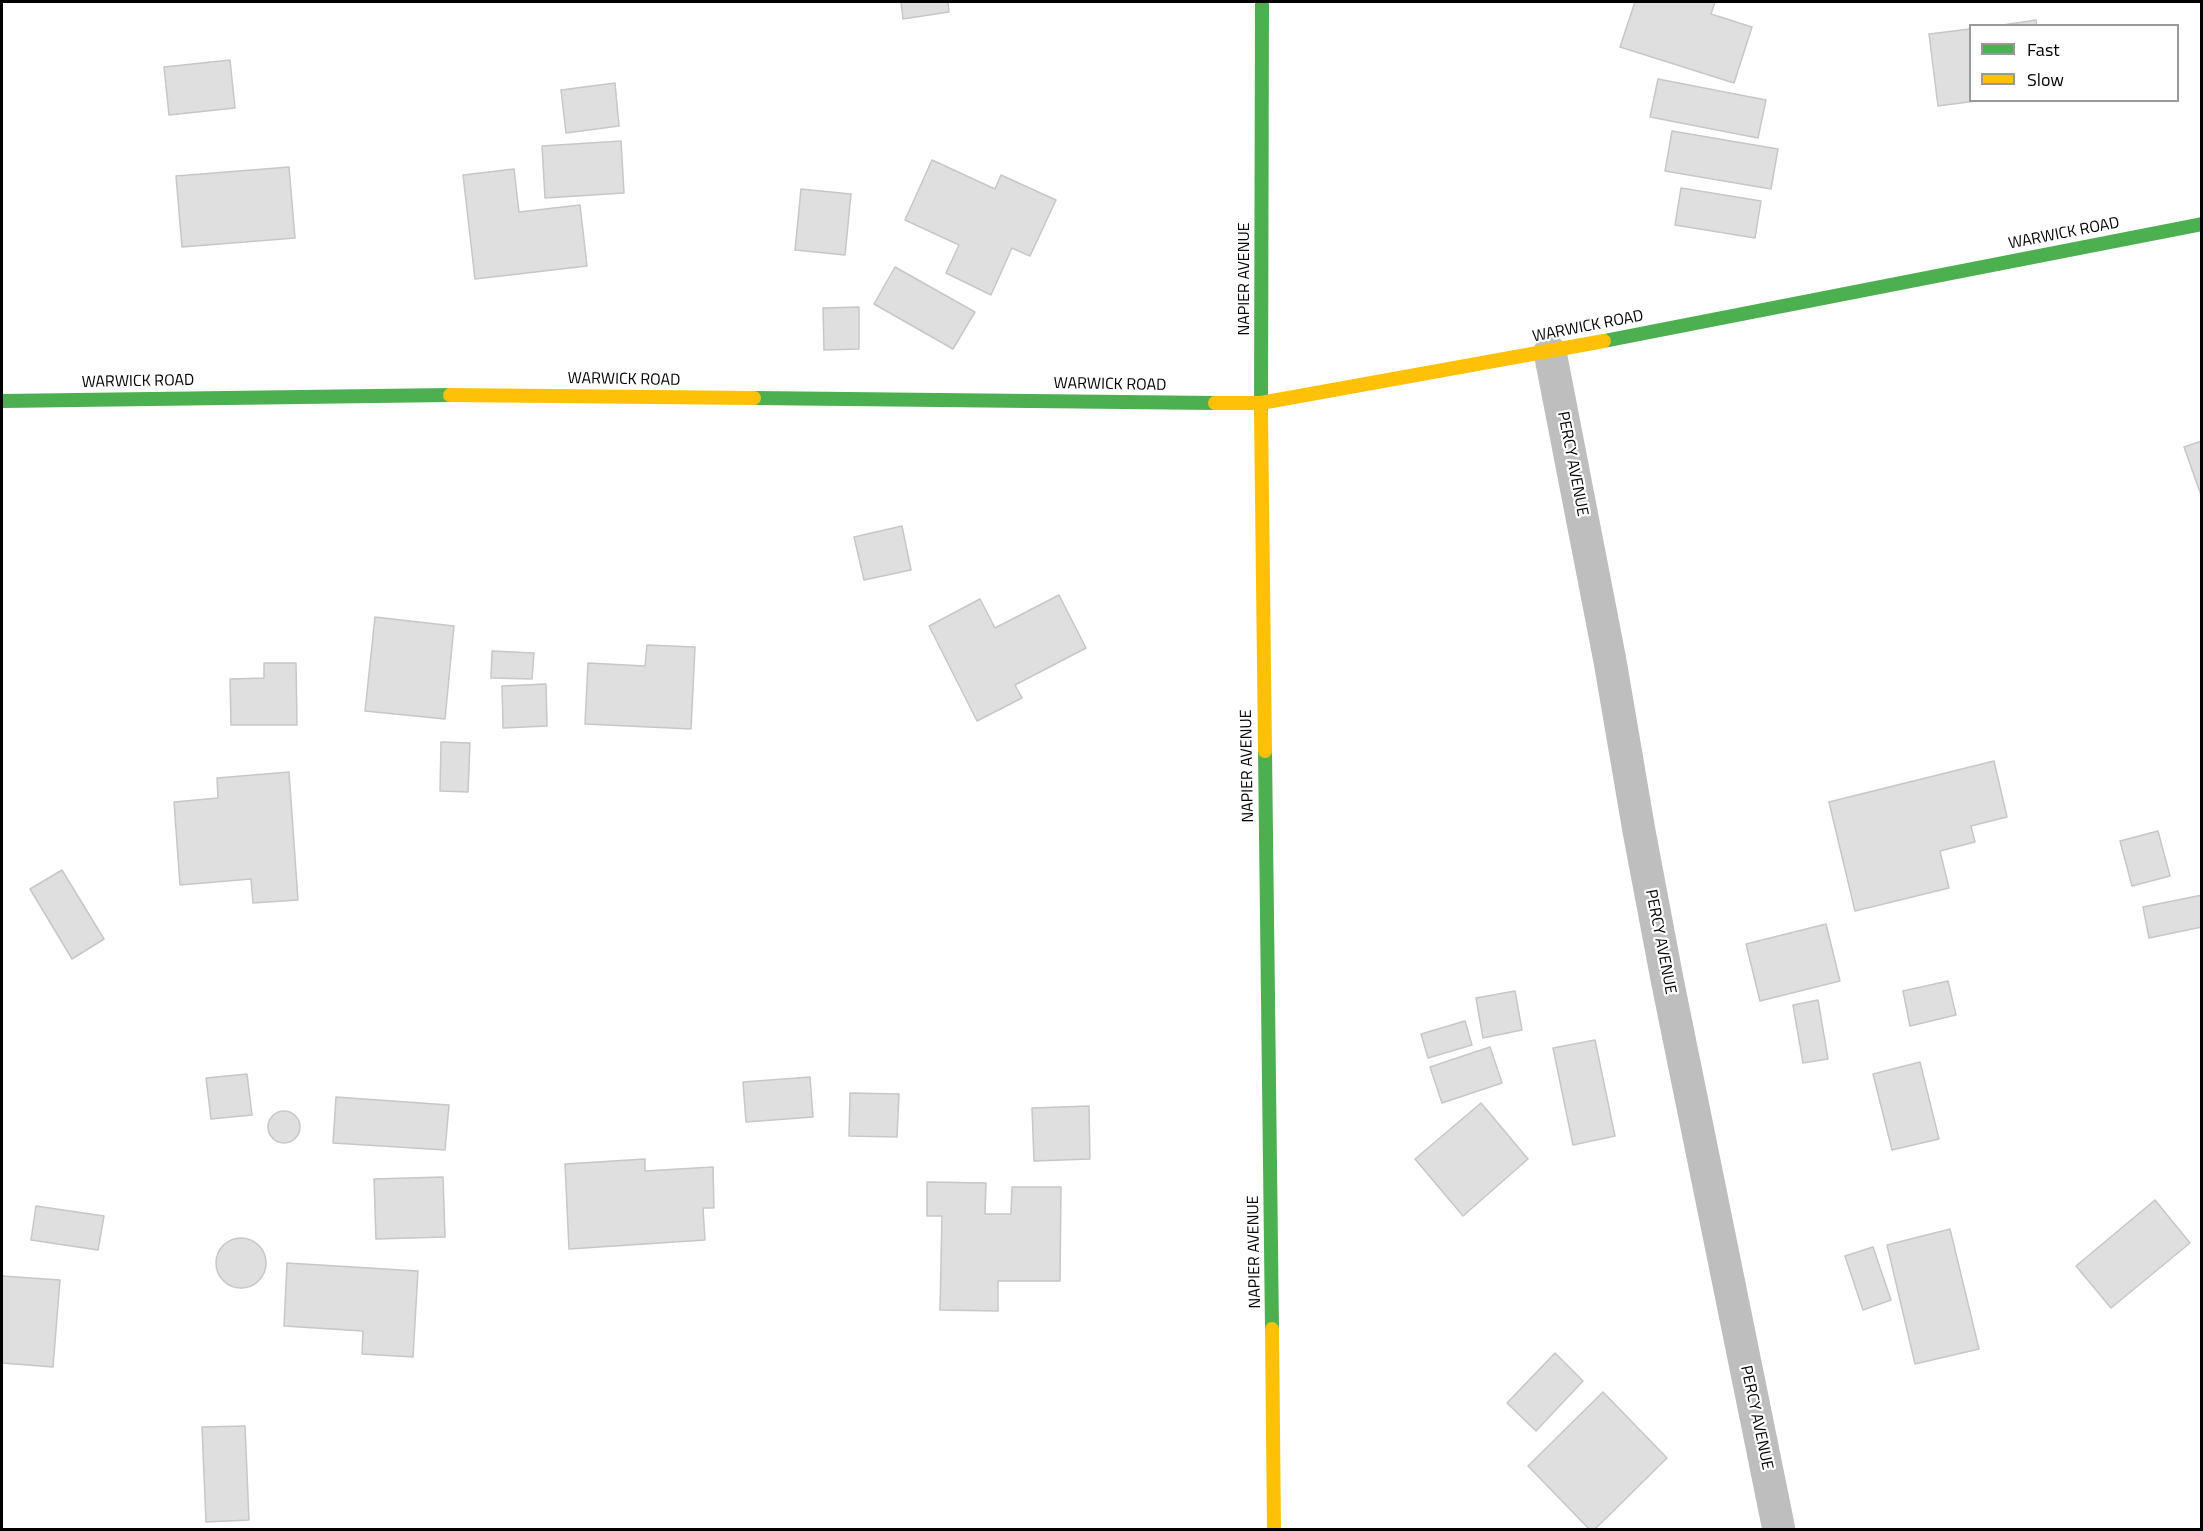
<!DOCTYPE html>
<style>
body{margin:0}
#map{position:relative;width:2203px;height:1531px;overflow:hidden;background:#fff;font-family:"Titillium Web",sans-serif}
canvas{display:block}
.frame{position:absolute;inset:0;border:3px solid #000;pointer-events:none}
.legend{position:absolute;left:1969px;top:24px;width:210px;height:78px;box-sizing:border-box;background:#fff;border:2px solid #999;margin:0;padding:8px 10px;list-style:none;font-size:18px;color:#000}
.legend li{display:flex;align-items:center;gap:12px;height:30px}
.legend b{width:30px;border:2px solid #999}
</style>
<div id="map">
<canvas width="2203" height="1531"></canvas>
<div class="frame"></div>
<ul class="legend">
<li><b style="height:8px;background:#4caf50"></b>Fast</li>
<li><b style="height:8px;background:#ffc107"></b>Slow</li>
</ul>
</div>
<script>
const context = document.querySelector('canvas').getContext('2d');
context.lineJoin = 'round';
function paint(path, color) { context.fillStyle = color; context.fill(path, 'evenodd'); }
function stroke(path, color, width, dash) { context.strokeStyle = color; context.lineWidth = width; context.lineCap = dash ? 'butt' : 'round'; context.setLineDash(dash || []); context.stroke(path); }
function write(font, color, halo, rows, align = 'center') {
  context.font = font + ' "Titillium Web",sans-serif'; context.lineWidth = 4.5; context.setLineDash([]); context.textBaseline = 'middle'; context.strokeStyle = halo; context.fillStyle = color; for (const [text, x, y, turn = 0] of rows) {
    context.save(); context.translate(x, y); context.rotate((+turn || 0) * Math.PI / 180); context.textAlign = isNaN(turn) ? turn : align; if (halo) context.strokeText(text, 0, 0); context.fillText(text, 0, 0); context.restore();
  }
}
const building = new Path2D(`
 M901 2H948L949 12 903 19Z
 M1635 2H1715L1711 14 1752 27 1734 83 1620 47Z
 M2036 20 2037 26H1996Z
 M1970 29V100H1984L1938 106 1929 34Z
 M230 60 235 108 169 115 164 67Z
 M1658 79 1766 100 1758 138 1650 117Z
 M615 83 619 126 566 133 561 90Z
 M1672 131 1778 149 1771 189 1665 171Z
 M621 141 624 193 545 198 542 146Z
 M932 160 995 189 1001 175 1056 200 1030 256 1012 248 991 295 946 273 959 245 905 220Z
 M289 167 295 238 182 247 176 176Z
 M514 169 519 212 580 205 587 266 475 279 463 175Z
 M1681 188 1761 201 1755 238 1675 225Z
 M801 189 851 194 845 255 795 250Z
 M895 267 975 312 953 349 874 304Z
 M859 307V349L824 350 823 308Z
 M2202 441V498L2184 447Z
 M902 526 911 570 864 580 854 537Z
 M1059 595 1086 648 1015 685 1022 698 977 721 929 626 980 599 995 628Z
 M375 617 454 626 445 719 365 711Z
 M647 645 695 647 691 729 585 724 588 663 645 666Z
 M492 651 534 653 532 679 491 678Z
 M264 663H296L297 725H231L230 679 264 678Z
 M546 684 547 726 503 728 502 686Z
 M441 742 470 743 468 792 440 791Z
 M1994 761 2007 817 1971 826 1975 842 1940 851 1949 888 1855 911 1829 802Z
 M289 772 298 900 253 903 251 879 180 885 174 802 218 798 217 778Z
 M2158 831 2170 876 2132 886 2120 841Z
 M62 870 104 939 72 959 30 889Z
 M2202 895V927L2149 938 2143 907Z
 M1826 924 1840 981 1760 1001 1746 944Z
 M1948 981 1956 1015 1910 1026 1903 991Z
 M1515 991 1522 1030 1483 1038 1476 998Z
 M1818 1000 1828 1059 1803 1063 1793 1005Z
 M1465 1021 1472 1045 1428 1058 1421 1034Z
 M1595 1040 1615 1136 1573 1145 1553 1048Z
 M1490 1047 1502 1083 1442 1103 1430 1067Z
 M1920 1062 1939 1139 1892 1150 1873 1074Z
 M247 1074 252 1115 211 1119 206 1078Z
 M810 1077 813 1117 746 1122 743 1082Z
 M850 1093 899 1094 897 1137 849 1136Z
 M336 1097 449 1105 445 1150 333 1143Z
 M1481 1103 1528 1159 1463 1216 1415 1159Z
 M1089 1106 1090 1159 1034 1161 1032 1108Z
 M268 1127a16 16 0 1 1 32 0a16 16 0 1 1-32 0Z
 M645 1159V1171L713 1167 714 1208H703L705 1240 569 1249 565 1164Z
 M443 1177 445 1237 376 1239 374 1179Z
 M927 1182 986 1183 985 1214H1011L1012 1187H1061L1060 1281H998V1311L940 1310 942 1216H927Z
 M2155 1200 2190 1243 2111 1308 2076 1266Z
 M36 1206 104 1216 98 1250 31 1240Z
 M1950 1229 1979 1349 1915 1364 1887 1245Z
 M216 1263a25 25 0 1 1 50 0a25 25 0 1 1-50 0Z
 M1873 1247 1891 1300 1863 1310 1845 1256Z
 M287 1263 418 1271 413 1357 362 1354 363 1331 284 1326Z
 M2 1276 60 1280 53 1367 2 1363Z
 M1555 1353 1583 1381 1536 1431 1507 1403Z
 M1603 1392 1667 1458 1594 1530H1590L1528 1466Z
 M245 1426 249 1520 206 1522 202 1427Z`);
paint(building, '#dfdfdf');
stroke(building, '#c7c7c7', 1.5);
stroke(new Path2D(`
 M1550 352 1610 661 1639 831 1667 979 1779 1530`), '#bebebe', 33);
stroke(new Path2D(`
 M1604 341 2202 224
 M754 398 1215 403
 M2 401 450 395
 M1261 412 1262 2
 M1265 751 1272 1329`), '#4caf50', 14);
stroke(new Path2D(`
 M450 395 754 398
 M1215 403H1261L1604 341
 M1261 412 1265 751
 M1272 1329 1274 1530`), '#ffc107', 14);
write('16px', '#000', '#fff', [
 ["WARWICK ROAD",2064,234,-11],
 ["NAPIER AVENUE",1245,279,-90],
 ["WARWICK ROAD",1588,327,-11],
 ["WARWICK ROAD",624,380,1],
 ["WARWICK ROAD",138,382,-1],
 ["WARWICK ROAD",1110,385,1],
 ["PERCY AVENUE",1572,464,79],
 ["NAPIER AVENUE",1248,766,-91],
 ["PERCY AVENUE",1660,942,79],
 ["NAPIER AVENUE",1255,1252,-91],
 ["PERCY AVENUE",1756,1418,78]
]);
</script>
